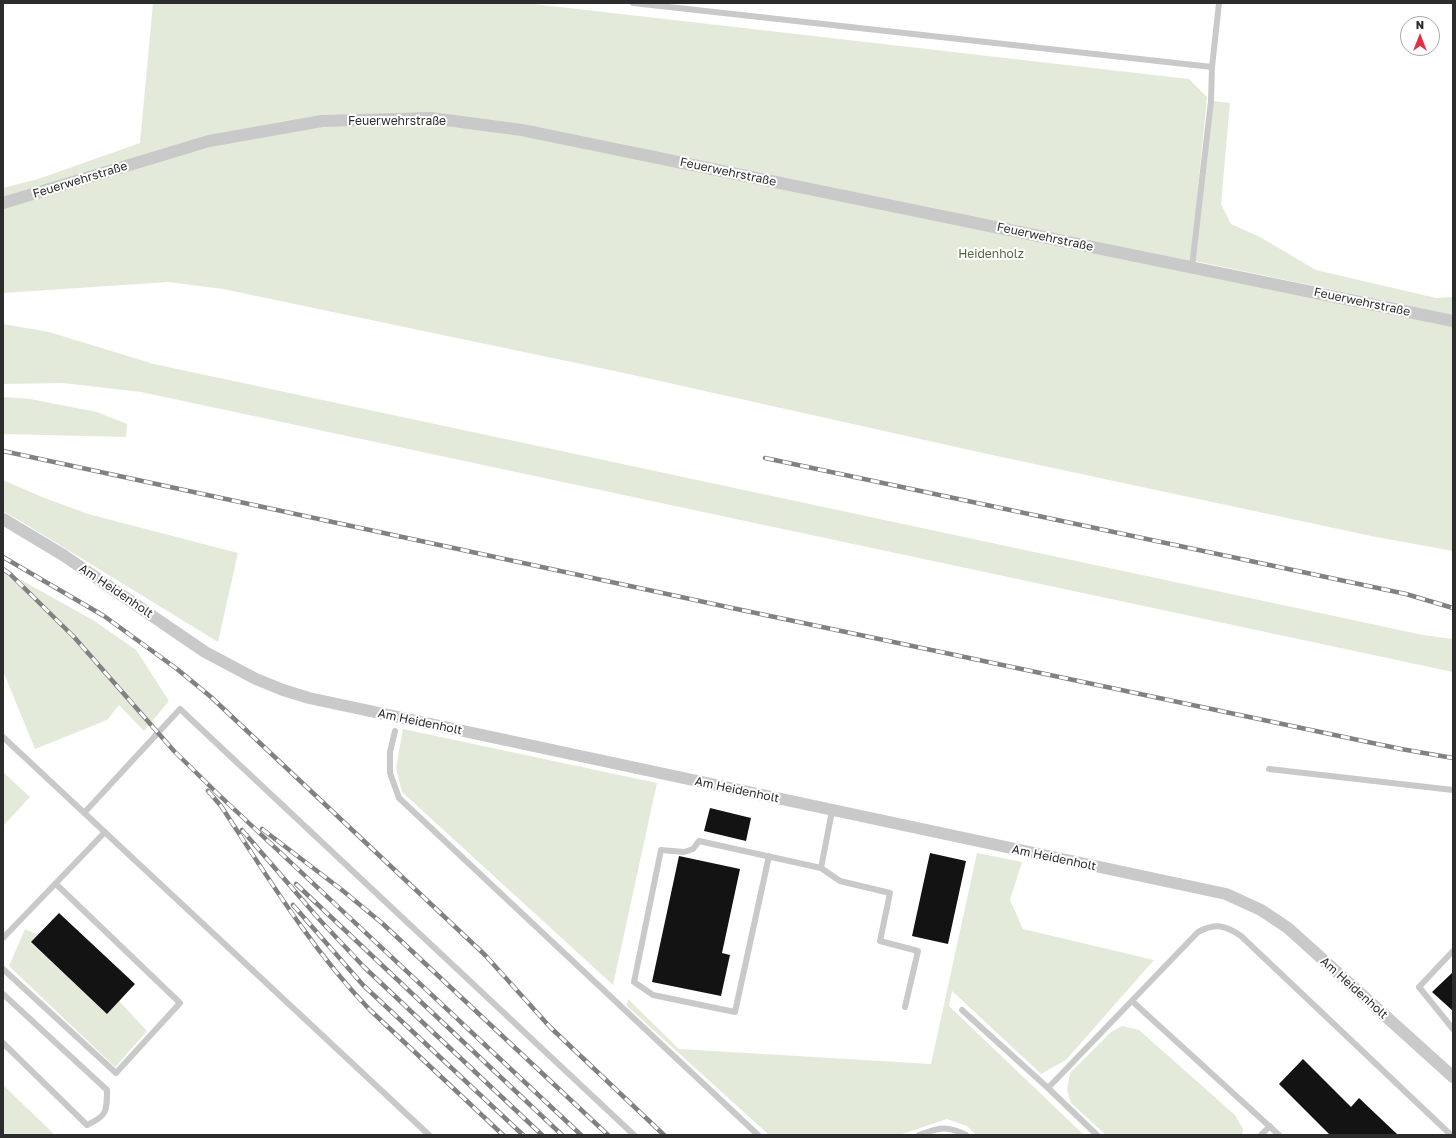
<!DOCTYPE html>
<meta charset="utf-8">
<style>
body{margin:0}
#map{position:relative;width:1456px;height:1138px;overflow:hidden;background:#fff;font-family:"Golos Text",sans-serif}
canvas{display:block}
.frame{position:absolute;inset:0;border:4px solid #2c2c2c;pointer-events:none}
.north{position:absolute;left:1400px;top:16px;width:40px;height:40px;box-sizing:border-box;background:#fff;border:1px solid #ababab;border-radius:50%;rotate:0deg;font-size:11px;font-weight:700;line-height:16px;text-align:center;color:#2c2c2c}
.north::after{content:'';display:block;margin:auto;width:14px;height:18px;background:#e03143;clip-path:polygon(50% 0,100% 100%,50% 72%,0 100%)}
</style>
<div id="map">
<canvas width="1456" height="1138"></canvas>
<div class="frame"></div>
<div class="north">N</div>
</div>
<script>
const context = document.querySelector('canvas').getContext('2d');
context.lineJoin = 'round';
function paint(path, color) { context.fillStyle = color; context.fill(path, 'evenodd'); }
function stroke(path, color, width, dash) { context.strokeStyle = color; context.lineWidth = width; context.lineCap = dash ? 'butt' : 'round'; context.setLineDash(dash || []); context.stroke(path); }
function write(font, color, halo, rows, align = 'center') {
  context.font = font + ' "Golos Text",sans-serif'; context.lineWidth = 4; context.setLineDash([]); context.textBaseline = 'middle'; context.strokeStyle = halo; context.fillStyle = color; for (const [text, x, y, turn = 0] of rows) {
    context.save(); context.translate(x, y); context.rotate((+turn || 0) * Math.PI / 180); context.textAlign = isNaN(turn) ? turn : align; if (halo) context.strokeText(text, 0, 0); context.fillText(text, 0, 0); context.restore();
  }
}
paint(new Path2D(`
 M153 3H525L1189 79 1207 97 1190 271 1453 327V551L1371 536 983 453 624 373 223 289 168 282 3 293V188L38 179 140 143Z
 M1213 101 1230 103 1221 204 1231 224 1260 237 1316 270 1436 298 1453 297V315L1195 261Z
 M3 324 49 332 154 364 1423 635 1453 639V672L141 392 63 383 3 384Z
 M3 397 30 399 97 412 127 424 126 437 3 434Z
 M3 480 42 497 88 514 238 553 218 642 27 525 3 511Z
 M3 570 93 620 136 650 169 701 144 731 119 705 107 720 35 749 3 671Z
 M403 729 657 783 613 985 402 792 396 768Z
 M3 772 30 797 3 826Z
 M977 853 1022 862 1010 900 1023 929 1154 960 1066 1060 1041 1074 952 991 949 1006 1084 1135H976L967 1126 947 1119 899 1135H769L627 1006 628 999 679 1049 931 1064Z
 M25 929 38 935 31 943 107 1013 119 1001 147 1031 115 1067 9 966Z
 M1122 1026 1139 1030 1235 1115 1243 1129 1242 1135H1106L1071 1103 1067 1090 1070 1073 1111 1032Z
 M3 1085 55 1135H3Z`), '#e3eada');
paint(new Path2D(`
 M710 808 751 818 746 841 704 831Z
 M930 853 966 861 948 944 912 936Z
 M679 856 740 869 722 953 730 955 721 996 652 982Z
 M59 913 135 984 107 1014 31 942Z
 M1453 972V1011L1432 992Z
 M1303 1059 1351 1107 1359 1098 1398 1135H1330L1279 1084Z`), '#131313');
stroke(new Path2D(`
 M633 3 1212 67
 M1192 267 1211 101 1212 67 1219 3
 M395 731 390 752V773L399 798 758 1135
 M3 737 429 1135
 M1269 769 1453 790
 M832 811 821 868 840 881 890 893 880 941 918 951 905 1007
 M84 813 180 709 634 1135
 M769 856 735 1012 653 995 634 982 661 850 684 852 693 849 699 841 821 868
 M3 938 105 832
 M1453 951 1419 987 1453 1029
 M3 969 116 1073 180 1003 56 884
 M3 994 107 1090C107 1111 107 1116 87 1125L3 1043
 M1132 1001 1279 1135
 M962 1010 1048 1088 1097 1135
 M1048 1088 1198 932C1216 923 1225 925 1241 936L1451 1135
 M919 1135C939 1128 946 1125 966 1135
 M1261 1135 1270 1126`), '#c9c9c9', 6);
stroke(new Path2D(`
 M3 203 209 141 322 121 431 118 522 130 1453 321
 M3 519 63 555 205 652 256 679 283 690 309 698 1226 894 1261 910 1288 928 1453 1077`), '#c9c9c9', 12);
const rail = new Path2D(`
 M3 451 732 608 1401 749 1453 758
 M765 458 1406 594 1453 608
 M3 557 104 616 177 669 211 697 485 955 550 1027 664 1135
 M3 569 10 574 74 637 174 751 219 795 581 1135
 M208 791 221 806C267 876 311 949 370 1010L503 1135
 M262 829 342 890 383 924 608 1135
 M242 830 318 918 364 967 542 1135
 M296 884 562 1135
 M293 905 363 985 523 1135`);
stroke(rail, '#818181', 4.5);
stroke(rail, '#fff', 3, [9]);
write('12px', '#2c2c2c', '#fff', [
 ["Feuerwehrstraße",397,121],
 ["Feuerwehrstraße",728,172,12],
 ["Feuerwehrstraße",80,180,-17],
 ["Feuerwehrstraße",1045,237,12],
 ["Feuerwehrstraße",1362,302,12],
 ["Am Heidenholt",116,591,34],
 ["Am Heidenholt",420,722,12],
 ["Am Heidenholt",737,790,12],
 ["Am Heidenholt",1054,858,12],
 ["Am Heidenholt",1354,988,42]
]);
write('12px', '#50663b', '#fff', [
 ["Heidenholz",991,254]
]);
</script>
